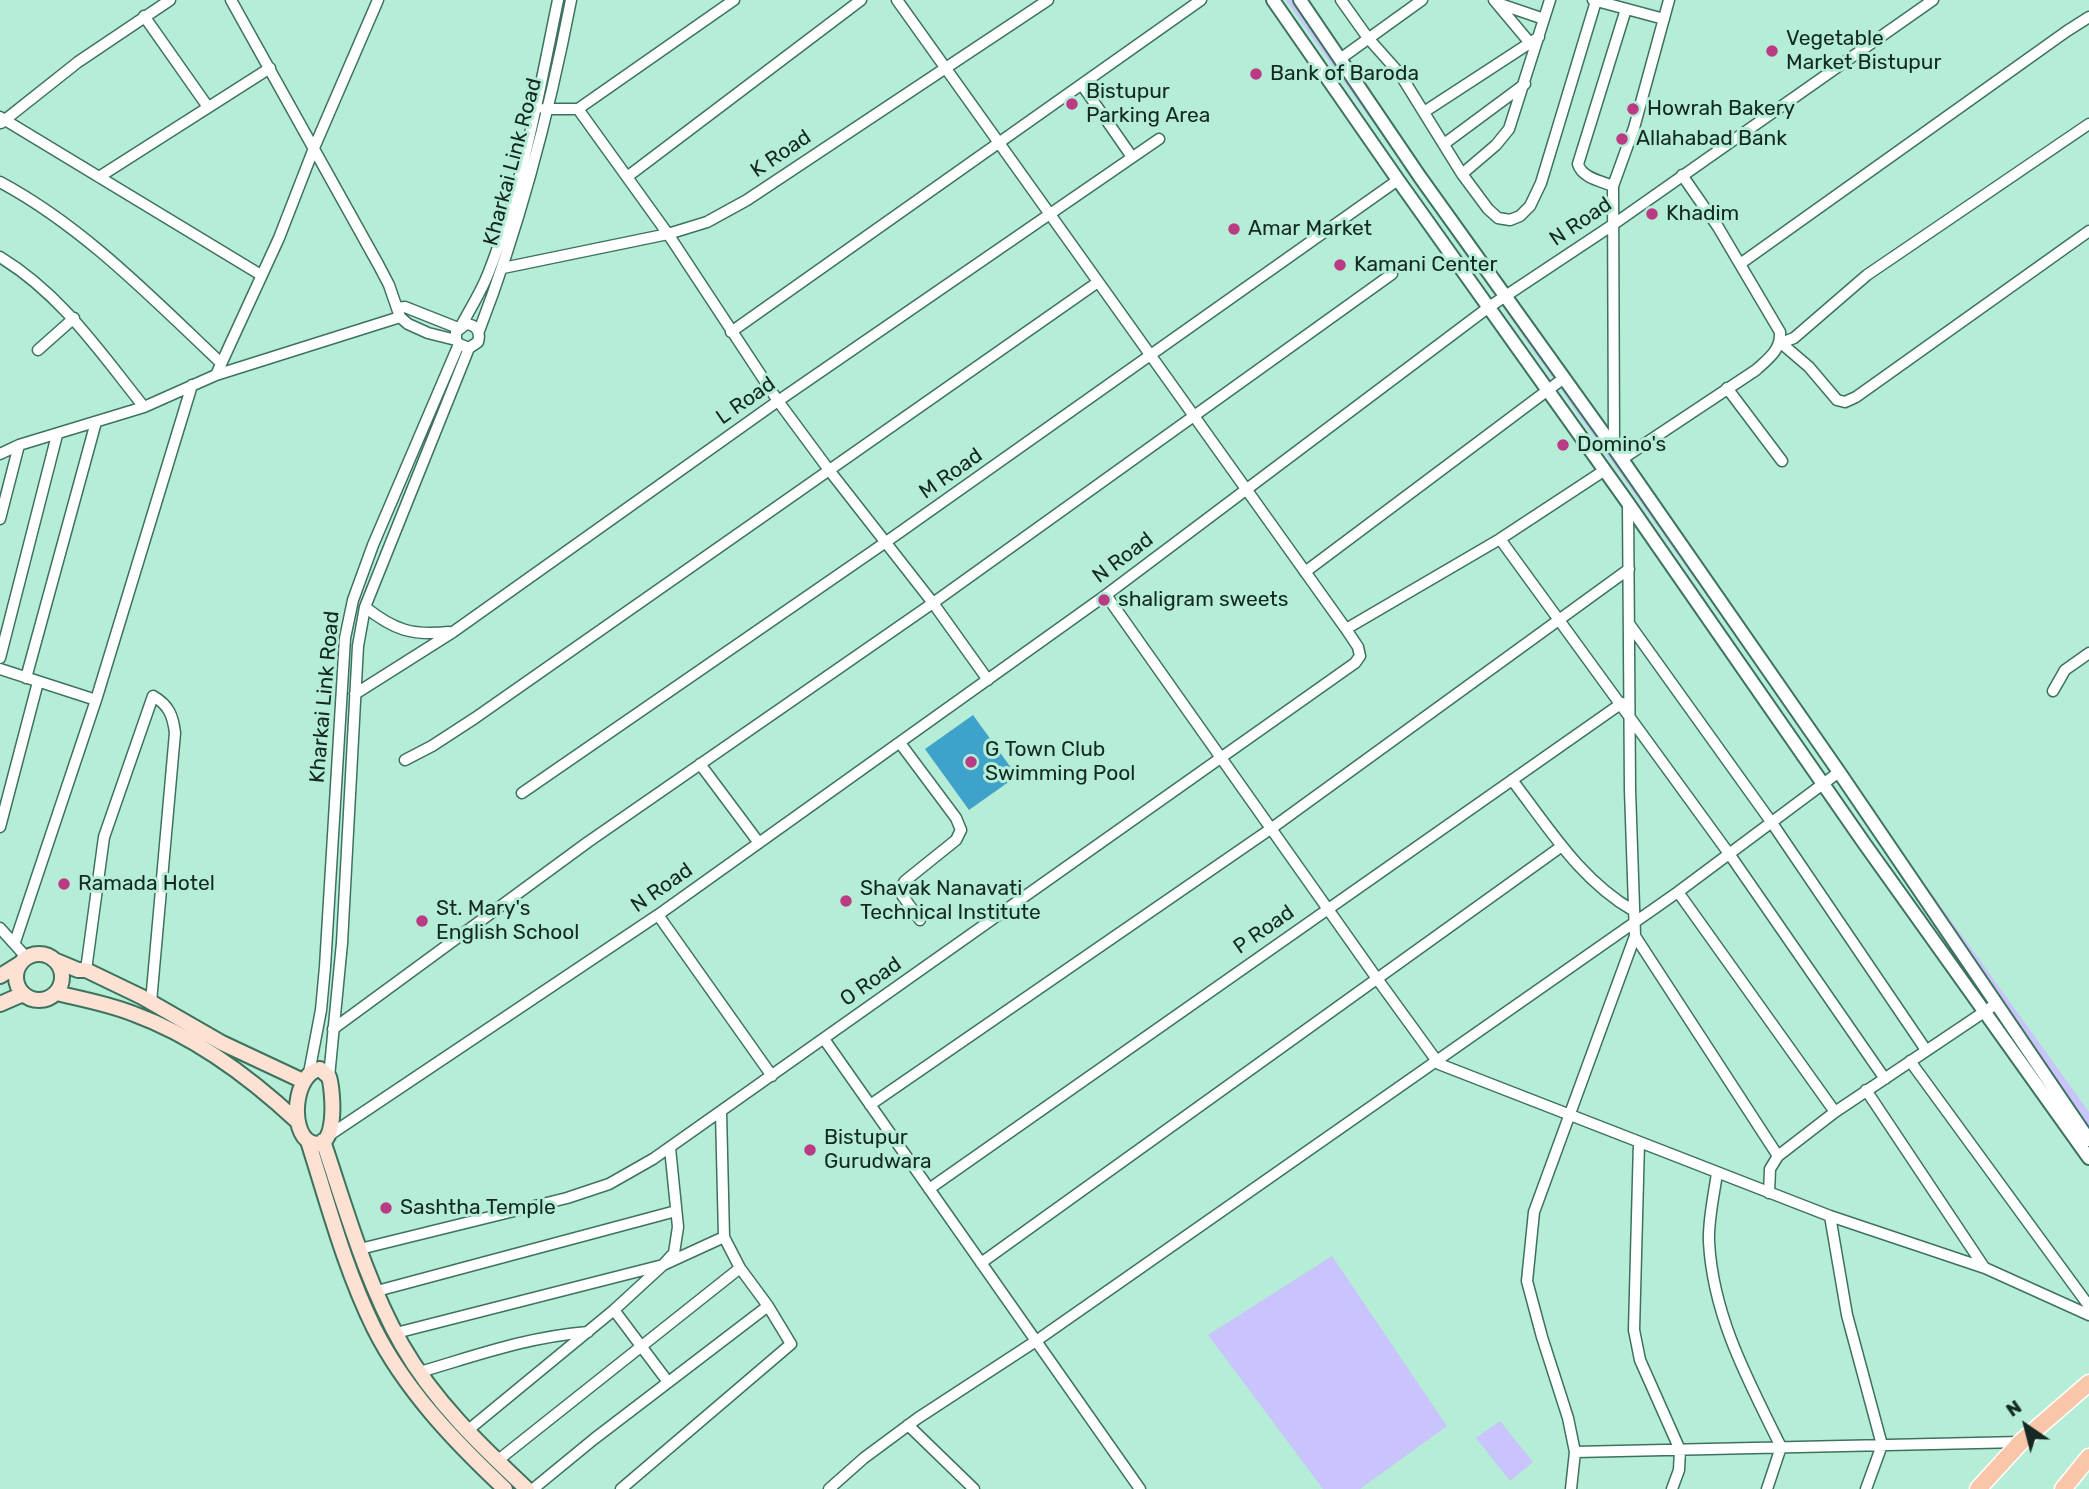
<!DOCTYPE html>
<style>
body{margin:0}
#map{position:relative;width:2089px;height:1489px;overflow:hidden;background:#b5edd7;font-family:Rubik,sans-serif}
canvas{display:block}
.north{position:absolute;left:1991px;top:1391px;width:70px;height:70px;-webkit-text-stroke:5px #b5edd7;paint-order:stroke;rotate:325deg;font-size:19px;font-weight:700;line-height:28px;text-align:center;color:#132921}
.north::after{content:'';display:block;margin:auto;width:24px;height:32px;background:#132921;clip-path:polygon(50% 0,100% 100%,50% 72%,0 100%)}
</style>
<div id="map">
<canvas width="2089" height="1489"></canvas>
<div class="north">N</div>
</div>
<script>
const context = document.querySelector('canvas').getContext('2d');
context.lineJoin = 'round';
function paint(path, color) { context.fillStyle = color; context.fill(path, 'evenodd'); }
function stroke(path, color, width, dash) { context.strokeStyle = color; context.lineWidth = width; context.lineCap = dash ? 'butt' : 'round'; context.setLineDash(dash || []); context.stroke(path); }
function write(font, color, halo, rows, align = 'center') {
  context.font = font + ' Rubik,sans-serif'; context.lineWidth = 6; context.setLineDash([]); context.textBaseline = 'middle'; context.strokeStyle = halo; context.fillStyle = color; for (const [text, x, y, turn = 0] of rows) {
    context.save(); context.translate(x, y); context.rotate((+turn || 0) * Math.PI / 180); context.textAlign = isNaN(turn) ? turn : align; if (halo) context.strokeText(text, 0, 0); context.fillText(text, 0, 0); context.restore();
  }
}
paint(new Path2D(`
 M1286 0H1294L1498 290 1493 292Z
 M1512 310 2089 1112V1137L1506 312Z
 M1332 1256 1447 1426 1360 1489H1323L1208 1335Z
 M1500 1421 1533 1462 1510 1481 1476 1438Z`), '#c9c4fb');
paint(new Path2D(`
 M973 715 1017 776 969 810 925 749Z`), '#3ea2ca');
const minor = new Path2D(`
 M231 0 378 264 389 285 400 317 408 324 428 333 456 340
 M1341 0 1368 38 1400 74 1462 174 1488 209 1498 218 1510 220 1520 216 1530 206 1541 183 1596 1
 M1494 0 1530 43
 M1593 0 1664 19
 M1497 3 1544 19
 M144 16 208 107
 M1340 59 1422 0
 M1082 85 1132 157
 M544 109H578L734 0
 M578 109 668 234 778 401 829 470 933 603 988 680
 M1424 112 1539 37
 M0 117 261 275
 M1 123 78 62 170 0
 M1444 144 1525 84
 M1462 174 1496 145 1509 129 1550 0
 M99 177 270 68
 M627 177 861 0
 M0 182C84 227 152 298 221 363
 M1613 186C1601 181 1582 178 1578 164L1626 9
 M0 257C61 294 100 352 144 407
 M1740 264 2067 31 2089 17
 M503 268 668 234 707 222 747 200 1048 0
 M397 308 405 307 458 328
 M461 326C470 309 481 292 488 274 523 186 539 92 558 0
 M479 331C521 222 549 114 571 0
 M731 332 1201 0
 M1781 343 1809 367 1837 400 1845 402 1856 397 2089 231
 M1781 343 1794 338 1867 275 2089 124
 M38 350 74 318
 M216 375 279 238 314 148 378 0
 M1727 388 1782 461
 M1614 447 1613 186 1634 128 1669 0
 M0 454 19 445 144 407 216 375 400 317
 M1622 459 1756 370C1769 358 1781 350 1780 332L1718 227 1682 175
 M0 519 19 445
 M1500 539 1730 855 1885 1079
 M1305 572 1564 378
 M1106 595 1378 980 1439 1064 1830 1216 1985 1268 2089 1315
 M365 607C394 630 412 636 449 632
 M1630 625 1772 823 1926 1050
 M1346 629 1500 539 1605 470
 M0 658 57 435
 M0 669 96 700
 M26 678 96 422
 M2053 691 2065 670 2089 653
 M355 694 453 632 778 401 1159 139
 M900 743 956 818 961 830 956 840 905 881 900 889 902 895 920 920
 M405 760 432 746 475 718 1098 282
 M700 764 759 843
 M1512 780C1549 828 1580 880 1634 911
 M522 793 886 542 1398 180
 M0 827 38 682
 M1678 892 1835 1112
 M658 915 772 1076
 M0 928 27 958
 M1635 936 1778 1156 1770 1169 1769 1193
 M15 942 96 700 192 385
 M86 970 104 837 153 696C169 705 173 716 175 733L151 1002
 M333 1029 588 842 933 603 1392 274
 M824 1039 1140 1489
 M1910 1061 2089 1306
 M309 1073 321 1010 325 967 345 638 353 600 373 545 459 344 456 340V332L466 324C476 325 481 331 478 342L469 348 459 344
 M329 1077 342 943 358 646 365 607 469 348
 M1866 1090 1984 1267
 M870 1105 1272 828 1629 569
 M328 1136 658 915 1106 595 1489 307 1614 224 1933 0
 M1639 1142 1634 1330 1640 1360 1680 1450 1679 1470 1672 1489
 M1778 1156 1835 1112 1996 1004
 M1717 1173C1714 1195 1708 1220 1709 1242 1713 1317 1749 1382 1781 1447L1767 1489
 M929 1189 1622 703
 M1830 1216 1847 1315 1882 1445 1866 1489
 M360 1249 567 1198 609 1184 653 1159 1355 663 1360 656 1358 647 1346 629 897 0
 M981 1263 1562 846
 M377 1291 676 1211
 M614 1310 668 1382
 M396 1333 663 1265 724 1237
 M420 1372C478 1355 527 1337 588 1332
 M908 1425 974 1489
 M467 1431 614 1310 663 1265 674 1253 678 1227 670 1148
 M1575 1452 2021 1442
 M497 1461 740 1268
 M533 1489 594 1439 768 1306
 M621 1489 791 1344 768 1306 740 1268 724 1237 721 1112
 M829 1489 864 1458 918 1418 1036 1341 1678 892 1839 772
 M1571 1489 1575 1452 1568 1418 1542 1337 1527 1281 1534 1212 1635 936 1630 790 1628 503`);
const tertiary = new Path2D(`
 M1273 0 1398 180 1628 503 1864 843 2089 1158
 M1300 0 1420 177 1614 448 1839 772 2089 1140`);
const secondary = new Path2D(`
 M16 977a23 23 0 1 1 46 0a23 23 0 1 1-46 0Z
 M54 960 78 970H86L142 997 222 1043 303 1081
 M0 976 21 963
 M56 993C82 999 109 1004 134 1014 194 1036 252 1079 298 1122
 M0 1004 23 994
 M320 1069 329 1077C333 1089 339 1156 310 1142 289 1131 294 1073 320 1069Z
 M308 1141C328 1204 345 1269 374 1328 405 1390 455 1442 505 1489
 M323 1141C346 1209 366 1282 402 1345 434 1401 480 1445 527 1489`);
const primary = new Path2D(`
 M1978 1489 2021 1442 2089 1383
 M2063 1489 2089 1457`);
stroke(minor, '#3d725f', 13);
stroke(tertiary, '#3d725f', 16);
stroke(secondary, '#3d725f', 18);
stroke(primary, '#fff', 19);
stroke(minor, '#fff', 10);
stroke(tertiary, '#fff', 12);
stroke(secondary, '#fde2d4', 14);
stroke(primary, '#fac6aa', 16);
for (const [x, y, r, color] of [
 [1772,51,7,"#ba3a84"],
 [1256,74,7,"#ba3a84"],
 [1072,104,7,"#ba3a84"],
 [1633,109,7,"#ba3a84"],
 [1622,139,7,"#ba3a84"],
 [1652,214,7,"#ba3a84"],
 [1234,229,7,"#ba3a84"],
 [1340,265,7,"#ba3a84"],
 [1563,445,7,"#ba3a84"],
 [1104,600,7,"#ba3a84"],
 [971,762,7,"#ba3a84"],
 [64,884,7,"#ba3a84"],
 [846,901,7,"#ba3a84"],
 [422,921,7,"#ba3a84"],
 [810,1150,7,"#ba3a84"],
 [386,1208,7,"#ba3a84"]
]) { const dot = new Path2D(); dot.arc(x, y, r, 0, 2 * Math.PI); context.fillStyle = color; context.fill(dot); stroke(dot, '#b5edd7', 2.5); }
write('21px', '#132921', '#b5edd7', [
 ["Vegetable",1786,39],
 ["Market Bistupur",1786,63],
 ["Bank of Baroda",1270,74],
 ["Bistupur",1086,92],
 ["Parking Area",1086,116],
 ["Howrah Bakery",1647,109],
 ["Allahabad Bank",1636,139],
 ["Khadim",1666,214],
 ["Amar Market",1248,229],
 ["Kamani Center",1354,265],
 ["Domino's",1577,445],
 ["shaligram sweets",1118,600],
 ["G Town Club",985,750],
 ["Swimming Pool",985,774],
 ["Ramada Hotel",78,884],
 ["Shavak Nanavati",860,889],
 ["Technical Institute",860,913],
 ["St. Mary's",436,909],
 ["English School",436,933],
 ["Bistupur",824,1138],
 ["Gurudwara",824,1162],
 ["Sashtha Temple",400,1208]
], 'left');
write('21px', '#132921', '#b5edd7', [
 ["K Road",781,154,-34],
 ["Kharkai Link Road",513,162,-75],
 ["N Road",1581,222,-34],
 ["L Road",746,401,-35],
 ["M Road",951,474,-35],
 ["N Road",1123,558,-37],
 ["Kharkai Link Road",325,697,-85],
 ["N Road",662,888,-35],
 ["P Road",1264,930,-35],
 ["O Road",871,982,-35]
]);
</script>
